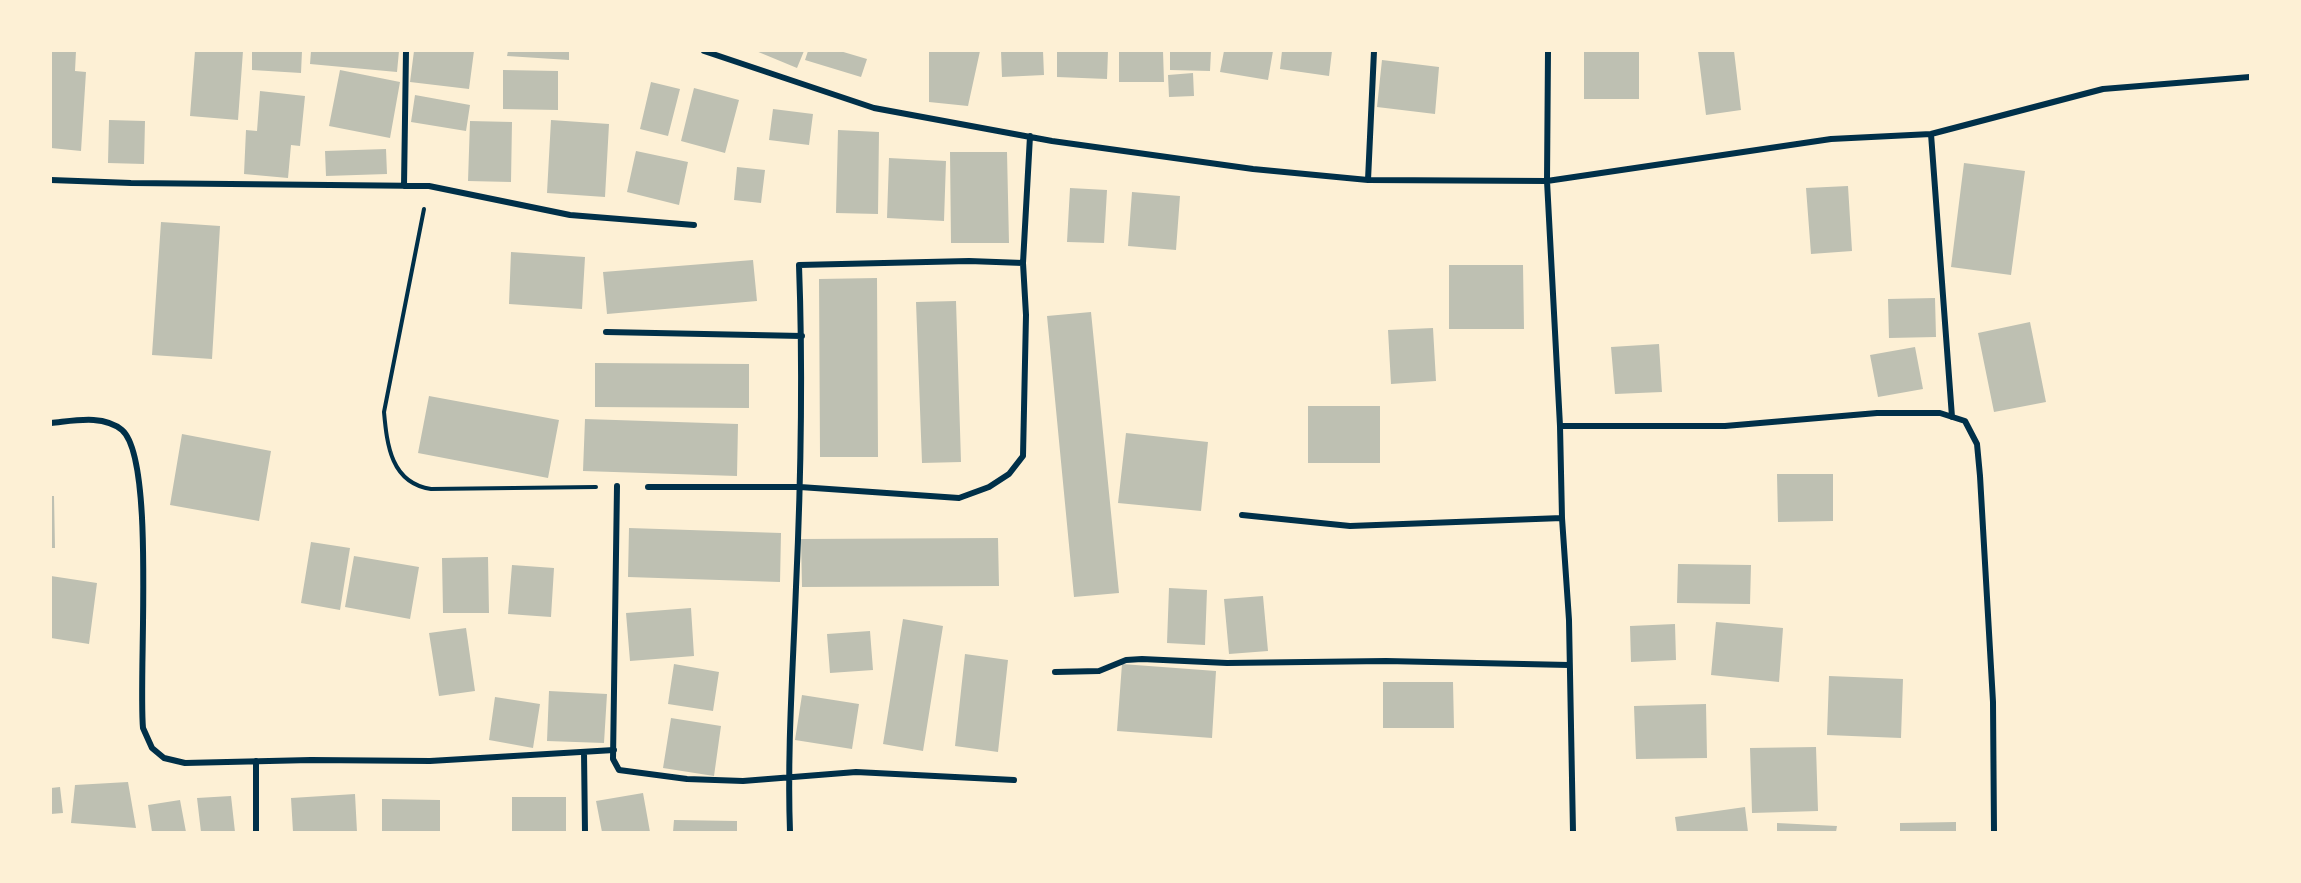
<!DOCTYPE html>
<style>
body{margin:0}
#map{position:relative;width:2301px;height:883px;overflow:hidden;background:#fdf0d5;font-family:Roboto,sans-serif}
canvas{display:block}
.frame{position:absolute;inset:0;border:52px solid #fdf0d5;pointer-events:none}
</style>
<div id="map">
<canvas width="2301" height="883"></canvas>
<div class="frame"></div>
</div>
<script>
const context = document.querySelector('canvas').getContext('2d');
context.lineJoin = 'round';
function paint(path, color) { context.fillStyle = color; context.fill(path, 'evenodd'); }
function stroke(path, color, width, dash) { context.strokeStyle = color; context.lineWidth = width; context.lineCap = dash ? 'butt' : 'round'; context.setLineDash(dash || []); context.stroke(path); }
paint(new Path2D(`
 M51 51H76L75 71 86 72 81 151 51 148Z
 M195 51H243L238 120 190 116Z
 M252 51H302L301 73 252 70Z
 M311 51H399L397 72 310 64Z
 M414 51H474L469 89 410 82Z
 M508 51H569V60L507 56Z
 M756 51H804L797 68Z
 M808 51H840L867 59 861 77 805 60Z
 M929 51H980L968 106 929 102Z
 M1001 51H1043L1044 75 1002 77Z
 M1057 51H1108L1107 79 1057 77Z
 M1119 51H1163L1164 82H1119Z
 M1170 51H1211L1210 71 1170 70Z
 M1224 51H1273L1268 80 1220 72Z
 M1282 51H1332L1329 76 1280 69Z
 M1584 51H1639V99H1584Z
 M1698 51H1734L1741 110 1706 115Z
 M1382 60 1439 67 1435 114 1377 107Z
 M340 70 400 82 390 138 329 126Z
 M503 70 558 71V110L503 109Z
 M1193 73 1194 96 1169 97 1168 75Z
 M651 82 680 89 668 136 640 129Z
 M694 88 739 100 725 153 681 141Z
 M260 91 305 96 300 146 291 145 288 178 244 174 246 130 257 131Z
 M415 95 470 105 466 131 411 122Z
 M773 109 813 114 809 145 769 140Z
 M109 120 145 121 144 164 108 163Z
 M551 120 609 124 605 197 547 193Z
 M470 121 512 122 511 182 468 181Z
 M838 130 879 132 878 214 836 213Z
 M386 149 387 174 326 176 325 151Z
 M636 151 688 162 679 205 627 192Z
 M950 152H1007L1009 243H951Z
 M889 158 946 161 944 221 887 218Z
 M1964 163 2025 171 2011 275 1951 267Z
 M737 167 765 170 761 203 734 200Z
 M1848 186 1852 251 1811 254 1806 188Z
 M1070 188 1107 190 1104 243 1067 242Z
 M1132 192 1180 196 1176 250 1128 246Z
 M161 222 220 226 212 359 152 355Z
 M511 252 585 257 582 309 509 304Z
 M753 260 757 301 607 314 603 272Z
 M1449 265H1523L1524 329H1449Z
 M877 278 878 457H820L819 279Z
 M1935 298 1936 337 1889 338 1888 299Z
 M956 301 961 462 922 463 916 302Z
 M1091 312 1119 593 1074 597 1047 316Z
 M2030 322 2046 402 1994 412 1978 333Z
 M1433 328 1436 381 1391 384 1388 330Z
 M1659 344 1662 392 1615 394 1611 347Z
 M1915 347 1923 389 1878 397 1870 355Z
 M595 363 749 364V408L595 407Z
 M429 396 559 420 548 478 418 453Z
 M1308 406H1380V463H1308Z
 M585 419 738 424 737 476 583 471Z
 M1126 433 1208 442 1201 511 1118 503Z
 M182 434 271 451 259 521 170 505Z
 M1777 474H1833V521L1778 522Z
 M51 496H54L55 548H51Z
 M629 528 781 533 780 582 628 577Z
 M998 538 999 586 802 587 801 539Z
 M311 542 350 548 340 610 301 603Z
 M354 556 419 567 410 619 345 607Z
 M488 557 489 613H443L442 558Z
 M1678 564 1751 565 1750 604 1677 603Z
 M512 565 554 568 551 617 508 614Z
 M51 576 97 583 89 644 51 638Z
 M1169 588 1207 590 1205 645 1167 643Z
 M1263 596 1268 651 1229 654 1224 599Z
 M691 608 694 656 630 661 626 613Z
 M903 619 943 626 923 751 883 744Z
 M1716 622 1783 628 1779 682 1711 675Z
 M1675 624 1676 660 1631 662 1630 626Z
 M466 628 475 691 439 696 429 633Z
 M870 631 873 670 830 673 827 634Z
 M965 654 1008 660 998 752 955 746Z
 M674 664 719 672 713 711 668 704Z
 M1122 664 1216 671 1212 738 1117 731Z
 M1829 676 1903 679 1901 738 1827 735Z
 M1383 682H1453L1454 728H1383Z
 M549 691 607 694 604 743 547 741Z
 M802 695 859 704 852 749 795 740Z
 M495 697 540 704 533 748 489 740Z
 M1706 704 1707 758 1636 759 1634 706Z
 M671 718 721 726 714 776 663 768Z
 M1816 747 1818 811 1752 813 1750 748Z
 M128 782 136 828 71 823 75 785Z
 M60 787 63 813 51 814V788Z
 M643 793 650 832H602L596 801Z
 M355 794 357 832H293L291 798Z
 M231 796 235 832H201L197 798Z
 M512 797H566V832H512Z
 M382 799 440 800V832H382Z
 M180 800 186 832H152L148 805Z
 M1745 807 1748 832H1677L1675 817Z
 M674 820 737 821V832H673Z
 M1956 822V832H1900V823Z
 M1777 823 1837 826 1836 832H1777Z`), '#bec0b2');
stroke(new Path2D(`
 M424 209 384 412C387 445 391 483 431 489L596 487`), '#003049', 4);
stroke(new Path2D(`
 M704 51 874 108 1052 141 1253 169 1368 180 1547 181 1831 139 1931 134 2103 89 2250 77
 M1548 51 1547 181 1560 426 1562 518 1569 620 1573 832
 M1931 134 1952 417
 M51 180 131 183 429 186 570 215 694 225
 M1368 180 1374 51
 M404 186 406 51
 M1023 263 1030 136
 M606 332 802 336
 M51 423C73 421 103 414 122 430 156 459 138 675 143 728L152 748 164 758 185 763 311 760 430 761 614 750
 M1560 426H1725L1877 413H1940L1965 421 1977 444 1980 476 1993 702 1994 832
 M617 486 613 759 619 770 687 779 743 781 856 772 1014 780
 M648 487H800L959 498 989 487 1009 474 1023 456 1026 315 1023 263 969 261 799 265C803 372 801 480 796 587 793 669 787 750 790 832
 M1242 515 1350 526 1562 518
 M1055 672 1099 671 1126 660 1142 659 1227 663 1386 661 1569 665
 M584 752 585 832
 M256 761V832`), '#003049', 6);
</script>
